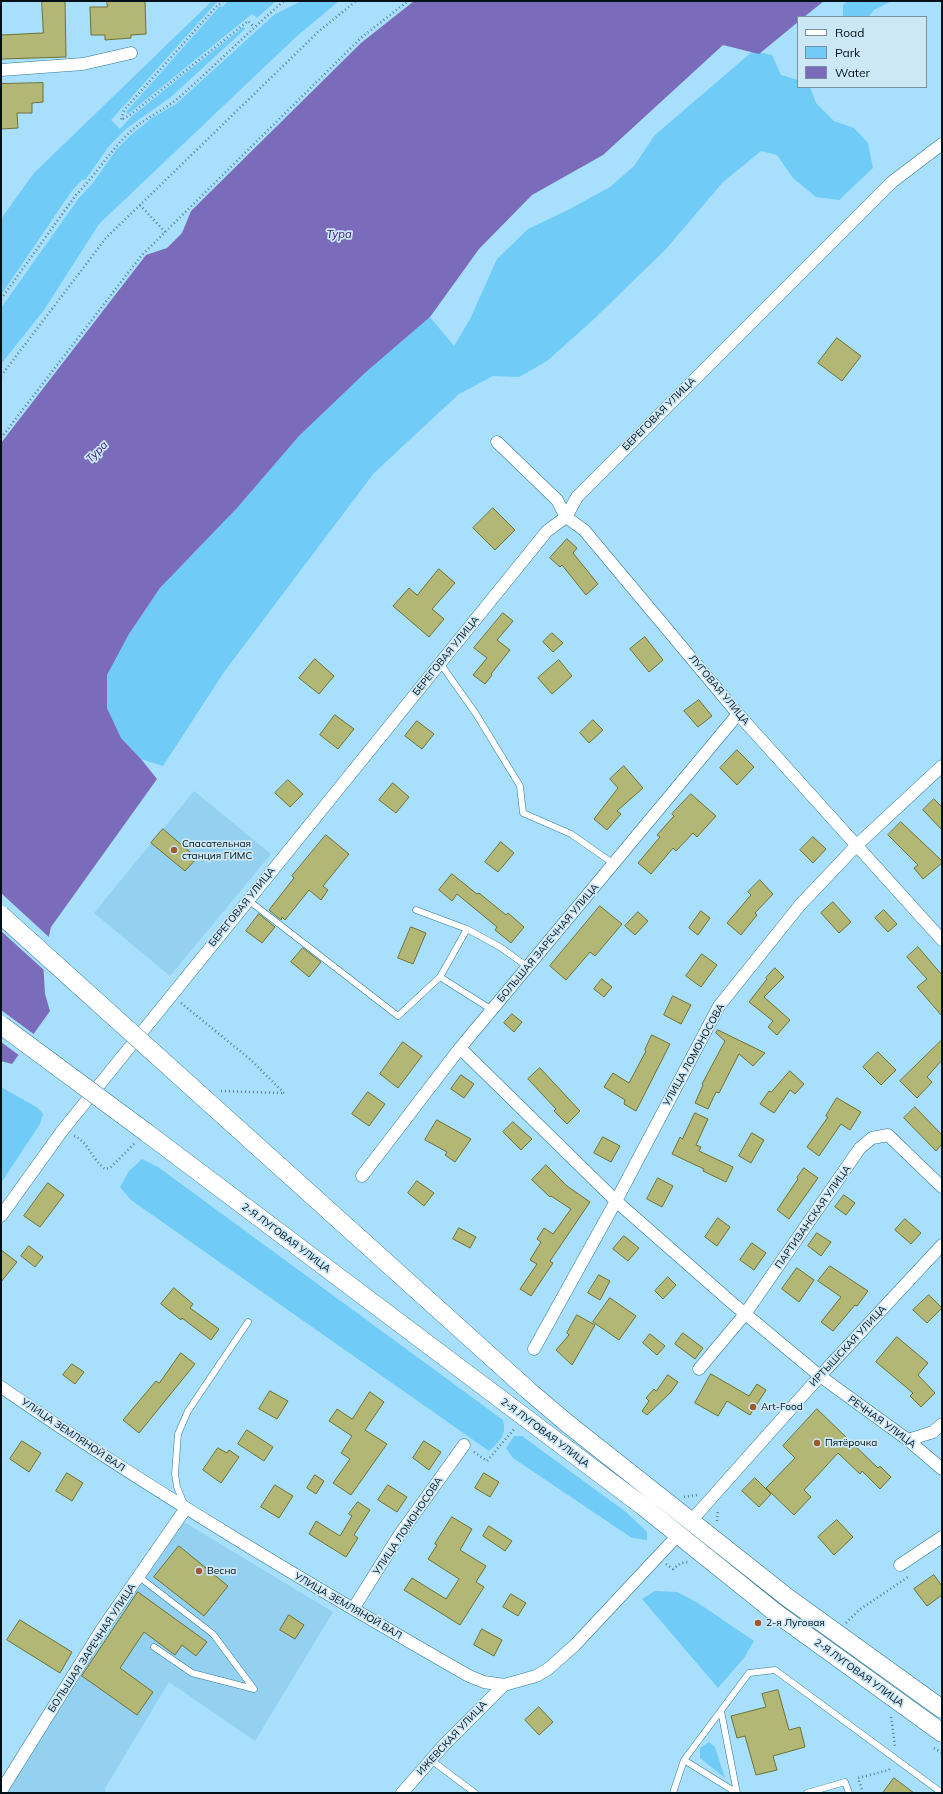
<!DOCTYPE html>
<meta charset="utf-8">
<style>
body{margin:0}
#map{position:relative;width:943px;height:1794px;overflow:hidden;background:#a7dffc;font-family:Mulish,sans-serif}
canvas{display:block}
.frame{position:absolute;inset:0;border:2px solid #000f18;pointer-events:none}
.legend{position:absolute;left:797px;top:16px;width:130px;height:72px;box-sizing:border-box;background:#cce8f6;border:1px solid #7a919d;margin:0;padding:5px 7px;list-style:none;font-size:12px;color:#000f18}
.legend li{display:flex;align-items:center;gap:8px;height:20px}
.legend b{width:20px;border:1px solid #7a919d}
</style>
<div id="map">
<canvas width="943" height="1794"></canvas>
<div class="frame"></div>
<ul class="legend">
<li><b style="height:5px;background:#fff"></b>Road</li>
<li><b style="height:11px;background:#70cbf6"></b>Park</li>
<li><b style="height:11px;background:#7a6bbb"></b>Water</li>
</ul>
</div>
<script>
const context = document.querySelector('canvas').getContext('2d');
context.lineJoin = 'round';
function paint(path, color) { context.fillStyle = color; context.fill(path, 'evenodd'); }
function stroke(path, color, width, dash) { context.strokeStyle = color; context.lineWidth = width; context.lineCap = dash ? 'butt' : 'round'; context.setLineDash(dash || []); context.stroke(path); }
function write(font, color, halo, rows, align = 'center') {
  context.font = font + ' Mulish,sans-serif'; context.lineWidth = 3.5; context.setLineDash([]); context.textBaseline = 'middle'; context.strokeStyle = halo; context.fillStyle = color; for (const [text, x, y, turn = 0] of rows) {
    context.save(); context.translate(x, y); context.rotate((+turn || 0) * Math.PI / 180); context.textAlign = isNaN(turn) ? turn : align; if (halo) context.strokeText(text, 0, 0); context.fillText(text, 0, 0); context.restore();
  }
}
paint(new Path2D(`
 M194 791 271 854 170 976 94 913Z
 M184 1522 333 1612 255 1741 169 1682 105 1788 106 1793H5L114 1624Z`), '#94d1f0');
paint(new Path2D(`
 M212 1 217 2 111 120 120 129 131 117 243 27 245 29 171 97 127 128 110 145 85 180H82L71 192 1 295V219L34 173Z
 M229 1H276L257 18 252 14 128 114 126 112 220 6 222 7Z
 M302 1H339L297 36 99 224 44 310 1 364V308L79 198 93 183 116 150 132 134 152 118 176 104 275 14Z
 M847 1H892L874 10 868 17H843V5Z
 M753 51 772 55 781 75 798 80V87H810L816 103 834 121 854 128 868 143 873 168 839 200 816 197 793 178 777 155 761 151 723 182 666 249 593 320 547 361 519 377 493 376 459 394 374 473 224 672 163 766 141 759 121 738 107 708V675L129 634 160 588 237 508 299 436 366 372 430 317 454 346 470 319 497 259 528 229 568 210 610 187 634 166 655 135Z
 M1 1087 38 1108 43 1114 40 1124 1 1183Z
 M142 1159 158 1167 503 1420C507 1435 500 1441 489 1451L131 1200 120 1187 129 1171Z
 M514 1436H522L626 1512 647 1532V1540L632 1538 513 1458 506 1448Z
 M655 1591 677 1592 698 1603 754 1641 744 1658 718 1688 642 1599Z
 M709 1742 715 1747 725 1778 700 1758V1748Z`), '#70cbf6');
paint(new Path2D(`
 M414 1H824L804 17H798V22L759 54 723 45 603 155 532 195 479 249 430 317 366 372 299 436 237 508 160 588 129 634 107 675V708L121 738 141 759 157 779 51 927 43 961 45 994 50 1011 12 1064 1 1061V443L146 255 167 248 182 233 191 211 361 43Z`), '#7a6bbb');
paint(new Path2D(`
 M1 893 50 938 45 961V971L1 931Z
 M1 1010 35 1035 20 1056 1 1042Z`), '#a7dffc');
const building = new Path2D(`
 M42 1H65L66 57 1 59V35L43 33Z
 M107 1H145L146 34 131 35V38L105 40V35H91L90 7H107Z
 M43 83V102L32 103V113H17L18 128 1 129V84Z
 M837 338 861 356 842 381 818 363Z
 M493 508 515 530 495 550 473 528Z
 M567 539 577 548 573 553 598 584 586 595 562 565 560 567 550 558Z
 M439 569 455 583 432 609 444 619 429 637 393 606 409 588 417 595Z
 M503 613 513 621 497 640 510 650 491 674 492 675 485 684 473 675 487 658 474 648Z
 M552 633 563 643 553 652 543 642Z
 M645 637 663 660 649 672 630 649Z
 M315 659 334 676 319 694 299 678Z
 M559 660 572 676 552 694 538 678Z
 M699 700 712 716 698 727 684 711Z
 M335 715 354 729 338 749 320 735Z
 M593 720 603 730 589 743 580 733Z
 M417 721 434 734 422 749 405 736Z
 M737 750 754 767 737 785 720 768Z
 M624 766 643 788 617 811 621 814 607 830 594 819 618 788 610 779Z
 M288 780 303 794 290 807 275 793Z
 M393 783 409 797 396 813 379 800Z
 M691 794 716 816 697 837 693 833 676 851 673 848 651 874 638 863 660 837 657 835 674 816 672 814Z
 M934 799 942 807V830L923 810Z
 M901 822 942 861V863L923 879 914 868 918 865 888 835Z
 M163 829 197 858 185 871 151 843Z
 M326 835 349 854 323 886 328 890 321 900 309 890 285 920 282 917 281 920 269 910 294 878 292 876Z
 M813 837 826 849 813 863 800 850Z
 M501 842 514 853 498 872 485 862Z
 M452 874 477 894 479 893 506 915 508 913 524 927 511 943 495 930 497 927 457 894 452 901 439 890Z
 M760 880 773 894 755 913 757 915 741 935 727 923 751 895 748 892Z
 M833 902 851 922 839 933 821 913Z
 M600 906 622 924 595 956 590 952 566 980 550 966Z
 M884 910 897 924 888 932 875 918Z
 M701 911 710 918 698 935 689 928Z
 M638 912 648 921 635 935 625 926Z
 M259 914 275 927 262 943 246 931Z
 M411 927 426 933 413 964 398 958Z
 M918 947 942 975V1016L917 987 927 979 907 957Z
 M303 948 321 962 309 977 291 962Z
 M702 954 717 965 701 987 686 976Z
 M775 968 784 977 764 997 790 1020 777 1035 768 1027 773 1021 749 1002 767 979 766 978Z
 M602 979 612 987 604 997 594 989Z
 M673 996 691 1005 681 1024 664 1015Z
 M512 1014 522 1022 514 1032 504 1023Z
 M718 1030 765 1053 753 1066 739 1054 719 1093 716 1092 708 1109 695 1103 703 1085 702 1084 725 1041 716 1033Z
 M652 1035 670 1044 636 1111 624 1104 625 1100 604 1087 613 1073 629 1083 646 1051 645 1050Z
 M942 1040V1060L927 1077 932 1082 917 1098 900 1081Z
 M403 1042 422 1056 398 1088 380 1074Z
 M878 1052 896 1070 881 1085 863 1067Z
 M540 1068 580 1111 567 1124 554 1111 556 1109 528 1079Z
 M790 1071 804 1084 795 1094 790 1090 774 1113 760 1104 769 1091 771 1092Z
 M461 1075 474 1084 464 1098 451 1089Z
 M368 1092 385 1104 369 1126 352 1114Z
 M837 1098 861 1112 850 1130 841 1124 819 1156 807 1147 828 1117 826 1116Z
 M915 1107 942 1135V1144L936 1151 904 1118Z
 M695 1113 708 1119 696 1145 701 1147 699 1151 733 1167 726 1182 703 1171 704 1169 672 1154 680 1137 682 1139Z
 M437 1120 471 1139 455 1162 445 1155 447 1152 425 1140Z
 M513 1122 532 1139 521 1150 503 1132Z
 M752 1133 764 1140 751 1163 739 1156Z
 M603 1137 620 1146 611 1162 594 1153Z
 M546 1165 567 1186 590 1202 550 1261 553 1263 531 1296 520 1289 537 1264 530 1260 541 1242 537 1239 544 1228 553 1234 571 1209 551 1196 550 1197 532 1180Z
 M804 1168 818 1178 789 1219 777 1210 798 1179 797 1178Z
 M658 1178 673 1186 662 1207 647 1199Z
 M417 1181 434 1193 424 1206 408 1193Z
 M48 1183 64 1195 40 1227 24 1216Z
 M844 1195 855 1203 846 1215 835 1207Z
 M718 1218 730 1227 717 1246 705 1237Z
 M905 1219 921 1233 911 1244 895 1230Z
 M459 1228 476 1237 470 1248 453 1239Z
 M817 1233 831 1242 821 1256 808 1246Z
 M624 1236 639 1248 628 1261 613 1249Z
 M752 1243 766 1253 754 1270 740 1260Z
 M29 1246 43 1257 35 1267 21 1256Z
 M1 1250 17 1262 1 1282Z
 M830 1266 868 1291 857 1306 855 1305 833 1331 821 1322 841 1297 818 1281Z
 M797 1268 814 1280 799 1302 782 1289Z
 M599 1275 610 1281 600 1300 588 1293Z
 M668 1277 676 1285 663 1299 655 1291Z
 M174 1288 193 1304 190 1308 219 1329 211 1340 182 1318 181 1320 161 1304Z
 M929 1295 942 1308 927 1323 913 1310Z
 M610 1298 636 1316 619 1340 593 1322Z
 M577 1315 595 1325 572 1365 556 1350 569 1335 567 1333Z
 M683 1333 703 1348 695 1359 675 1344Z
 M650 1334 665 1346 657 1355 643 1343Z
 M897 1337 928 1363 918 1375 935 1393 921 1407 910 1396 913 1393 876 1362Z
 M181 1353 195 1364 139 1433 123 1420 156 1381 159 1383Z
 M72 1364 84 1372 75 1384 63 1375Z
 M711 1374 749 1396 757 1384 766 1390 750 1415 727 1401 718 1416 695 1403Z
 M668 1375 678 1382 671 1392 647 1415 642 1411 649 1401 646 1398 654 1389 656 1391Z
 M270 1391 288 1401 277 1419 259 1409Z
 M370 1392 384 1402 365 1430 387 1444 351 1495 333 1483 350 1459 341 1453 352 1436 329 1421 337 1409 352 1419Z
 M817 1409 878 1468 880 1466 891 1477 880 1489 862 1471 860 1474 838 1453 804 1490 811 1497 794 1515 766 1488 795 1458 783 1446Z
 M247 1430 273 1447 264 1461 238 1444Z
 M22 1441 41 1453 29 1472 10 1459Z
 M424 1441 441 1452 429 1470 413 1458Z
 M218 1448 227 1453 229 1450 239 1457 221 1483 203 1470Z
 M67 1473 83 1483 72 1501 56 1491Z
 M484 1473 499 1482 490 1497 475 1488Z
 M315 1475 324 1481 316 1494 307 1488Z
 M755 1478 771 1494 759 1507 742 1491Z
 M275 1485 293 1496 279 1518 261 1507Z
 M388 1485 407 1497 397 1512 378 1500Z
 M358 1502 370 1510 354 1535 358 1538 346 1557 309 1534 316 1521 340 1536 352 1516 349 1514Z
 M452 1517 472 1529 460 1550 486 1566 476 1582 484 1587 460 1625 404 1590 412 1578 446 1599 459 1579 428 1559 437 1545 435 1544Z
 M837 1520 853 1537 834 1555 818 1537Z
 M489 1526 512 1541 505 1551 483 1536Z
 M179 1546 228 1586 204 1616 154 1577Z
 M934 1575 942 1586V1595L927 1606 914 1589Z
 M138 1592 207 1642 196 1656 182 1645 175 1655 144 1632 120 1668 153 1692 137 1715 82 1676Z
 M511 1594 526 1603 518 1616 503 1607Z
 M289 1615 304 1625 295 1639 280 1630Z
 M20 1620 72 1652 60 1673 7 1640Z
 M482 1629 502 1640 494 1656 474 1645Z
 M778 1690 789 1730 800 1727 805 1747 773 1756 777 1770 756 1775 745 1736 737 1738 731 1716 766 1707 762 1694Z
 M539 1707 553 1722 539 1735 525 1720Z
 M894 1778 914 1793H883Z`);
paint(building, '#b3b775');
stroke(building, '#6f7131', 1);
const service = new Path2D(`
 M440 663 476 714 520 786 523 813 571 834 614 864
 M248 900 398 1016 440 977 467 929
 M416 910 467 929 500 947 528 967
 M440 977 492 1010
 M184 1504 177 1487 175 1474 178 1434 188 1411 248 1322
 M138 1576 213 1634 254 1689 192 1673 154 1647
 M721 1711 737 1793
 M431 1760 475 1793
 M684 1760 737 1793
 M673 1793 684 1760 749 1673 775 1670 942 1793
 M807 1793 845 1782 849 1793`);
const minor = new Path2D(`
 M1 70 83 64 131 53
 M497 442 557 500 566 517 584 530 738 714 942 940
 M460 1048 616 1201 731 1302 820 1376 908 1440 942 1469
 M362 1176 460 1048 738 714
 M1 1216 62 1131 547 531 566 517 577 497 892 182 942 144
 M534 1349 616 1201 719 1006 800 905 857 845 942 766
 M699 1369 745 1314 860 1148 872 1138 888 1135 942 1187
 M1 1387C152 1491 310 1585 469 1676L484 1682 504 1685 536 1676 548 1669 575 1645 679 1534
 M908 1440 933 1432 942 1424
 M691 1521 820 1376 942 1245
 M900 1565 942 1537
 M353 1609 400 1534 464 1445
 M1 1791 102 1629 186 1508
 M402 1793 444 1745 504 1685`);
const secondary = new Path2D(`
 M206 1100 529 1391 568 1424 788 1598 942 1709
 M147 1133 644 1507 776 1613 942 1733`);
stroke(service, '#2f7898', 7);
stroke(minor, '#2f7898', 13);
stroke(secondary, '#2f7898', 19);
stroke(new Path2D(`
 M223 1 215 8 124 110 121 120 130 115 248 21 254 27
 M140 205 165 232
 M1 299 76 195C95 176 109 152 129 133 143 119 161 112 176 100 213 68 247 33 284 1
 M1 376 106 238 318 32 356 1
 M1 438 141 256 362 37 408 1
 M181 1003 251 1060 284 1093
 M221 1091 284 1093
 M74 1136C89 1142 92 1160 105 1169L110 1168 135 1143
 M474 1452 487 1461 515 1428
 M684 1497 697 1495
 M717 1521 718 1510
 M666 1564 673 1569 681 1563 689 1562
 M846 1623 859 1610 908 1577
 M891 1717 895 1746
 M934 1748 942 1753
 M863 1793 858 1778 889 1770 891 1767`), '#5a7f93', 2.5, [1, 3]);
stroke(service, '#fff', 6);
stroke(minor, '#fff', 12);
stroke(secondary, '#fff', 18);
const secondaryBridge = new Path2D(`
 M1 915 206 1100
 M1 1025 147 1133`);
stroke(secondaryBridge, '#2f7898', 19, []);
stroke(secondaryBridge, '#fff', 18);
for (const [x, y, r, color] of [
 [174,850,4,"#9f5a2e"],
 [753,1407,4,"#9f5a2e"],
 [817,1443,4,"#9f5a2e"],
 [199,1571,4,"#9f5a2e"],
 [758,1623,4,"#9f5a2e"]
]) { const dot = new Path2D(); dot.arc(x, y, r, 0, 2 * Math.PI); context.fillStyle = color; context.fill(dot); stroke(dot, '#cce8f6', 1.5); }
write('10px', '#000f18', '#cce8f6', [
 ["БЕРЕГОВАЯ УЛИЦА",659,414,-45],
 ["БЕРЕГОВАЯ УЛИЦА",446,656,-51],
 ["ЛУГОВАЯ УЛИЦА",719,690,50],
 ["БЕРЕГОВАЯ УЛИЦА",242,907,-51],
 ["БОЛЬШАЯ ЗАРЕЧНАЯ УЛИЦА",548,943,-50],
 ["УЛИЦА ЛОМОНОСОВА",694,1055,-61],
 ["ПАРТИЗАНСКАЯ УЛИЦА",813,1217,-55],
 ["2-Я ЛУГОВАЯ УЛИЦА",286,1238,37],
 ["ИРТЫШСКАЯ УЛИЦА",848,1346,-47],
 ["РЕЧНАЯ УЛИЦА",882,1422,36],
 ["2-Я ЛУГОВАЯ УЛИЦА",545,1433,37],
 ["УЛИЦА ЗЕМЛЯНОЙ ВАЛ",73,1435,34],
 ["УЛИЦА ЛОМОНОСОВА",408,1526,-56],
 ["УЛИЦА ЗЕМЛЯНОЙ ВАЛ",348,1606,30],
 ["БОЛЬШАЯ ЗАРЕЧНАЯ УЛИЦА",92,1648,-57],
 ["2-Я ЛУГОВАЯ УЛИЦА",859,1673,36],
 ["ИЖЕВСКАЯ УЛИЦА",452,1738,-47]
]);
write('10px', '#000f18', '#cce8f6', [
 ["Спасательная",182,844],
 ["станция ГИМС",182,856],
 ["Art-Food",761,1407],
 ["Пятёрочка",825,1443],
 ["Весна",207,1571],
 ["2-я Луговая",766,1623]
], 'left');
write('italic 11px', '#341173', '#cce8f6', [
 ["Тура",339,235],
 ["Тура",97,452,-45]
]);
</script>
